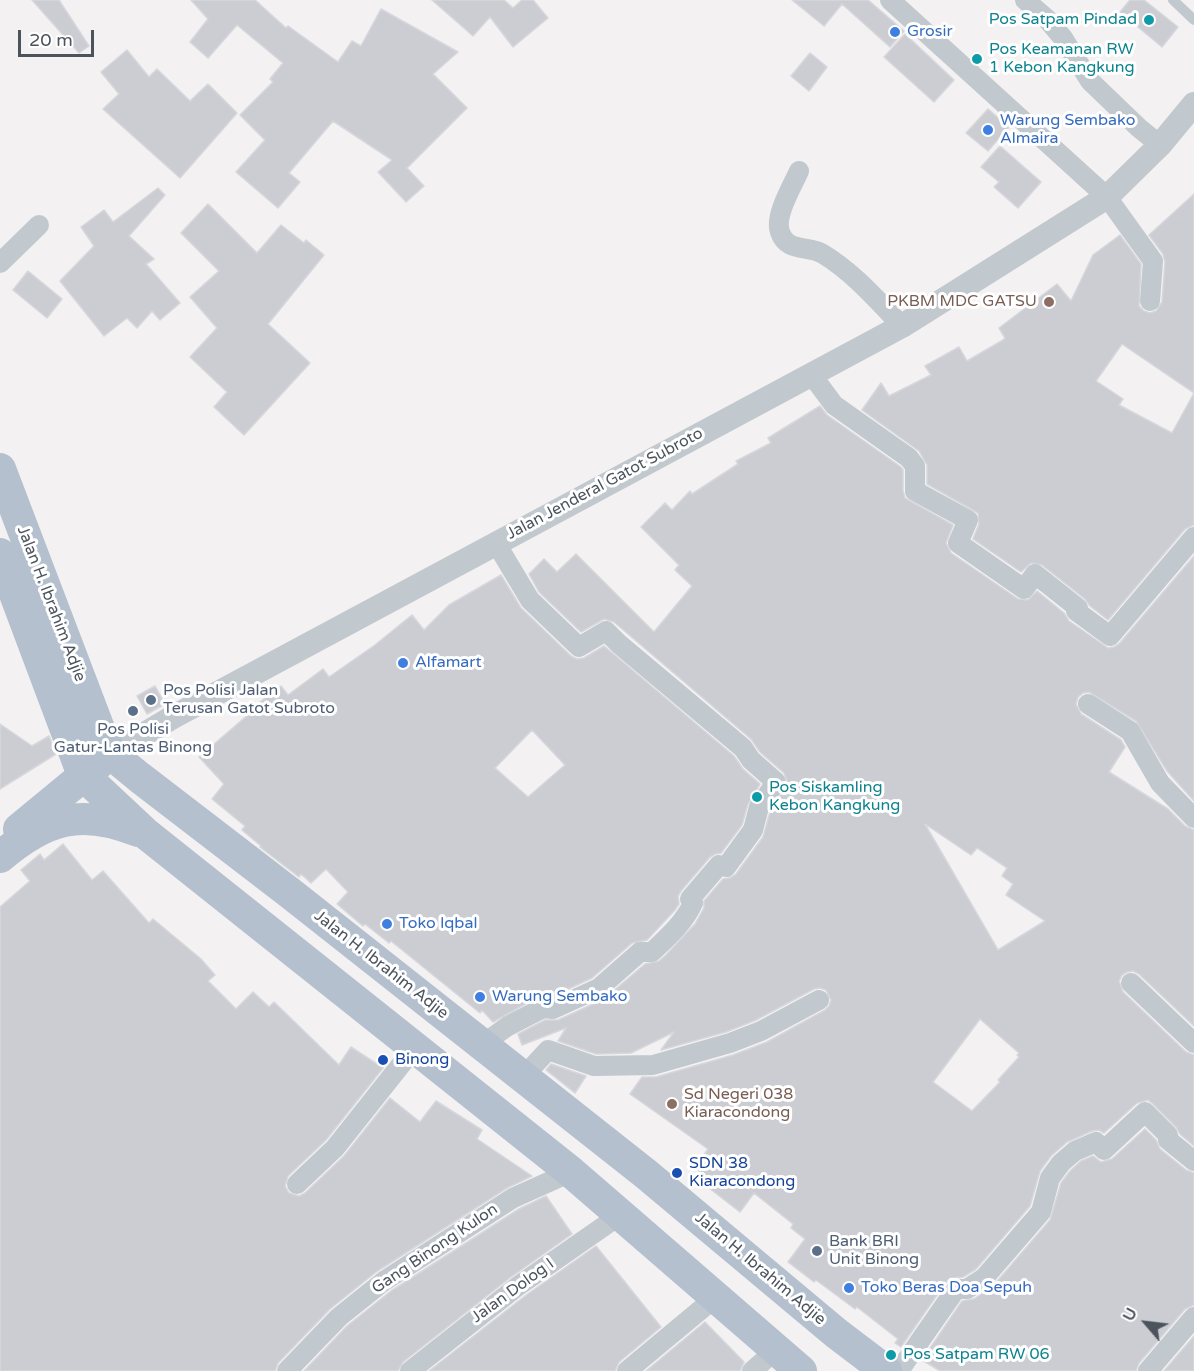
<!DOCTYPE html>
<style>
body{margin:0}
#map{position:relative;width:1194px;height:1371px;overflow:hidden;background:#f3f1f1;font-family:"Varela Round",sans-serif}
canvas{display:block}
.north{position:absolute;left:1116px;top:1293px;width:60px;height:60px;-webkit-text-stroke:4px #fff;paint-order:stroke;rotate:298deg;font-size:16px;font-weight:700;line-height:24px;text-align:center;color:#4b545d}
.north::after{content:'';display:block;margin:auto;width:21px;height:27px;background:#4b545d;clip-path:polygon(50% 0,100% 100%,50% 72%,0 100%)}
.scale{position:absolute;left:18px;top:30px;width:76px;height:27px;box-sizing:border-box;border:3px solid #4b545d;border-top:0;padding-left:8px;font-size:18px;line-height:21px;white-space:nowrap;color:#4b545d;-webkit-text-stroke:4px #fff;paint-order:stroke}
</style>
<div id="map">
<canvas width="1194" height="1371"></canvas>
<div class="north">U</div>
<div class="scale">20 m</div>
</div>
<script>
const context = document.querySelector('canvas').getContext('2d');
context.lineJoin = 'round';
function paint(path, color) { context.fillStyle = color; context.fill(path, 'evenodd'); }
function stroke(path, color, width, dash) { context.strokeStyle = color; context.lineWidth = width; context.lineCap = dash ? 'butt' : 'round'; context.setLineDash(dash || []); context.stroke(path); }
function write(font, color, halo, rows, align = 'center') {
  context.font = font + ' "Varela Round",sans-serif'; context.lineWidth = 6; context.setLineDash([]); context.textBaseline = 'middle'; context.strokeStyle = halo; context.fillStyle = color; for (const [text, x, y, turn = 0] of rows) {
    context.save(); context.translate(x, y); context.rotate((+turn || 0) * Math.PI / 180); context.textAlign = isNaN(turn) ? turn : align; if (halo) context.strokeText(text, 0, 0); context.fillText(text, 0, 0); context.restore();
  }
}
const building = new Path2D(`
 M32 0H59L89 46 79 53Z
 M191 0H255L286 28 288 26 338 62 352 41 361 46 381 9 458 52 433 74 467 108 407 168 424 186 406 202 378 172 392 160 333 121 289 173 300 182 278 208 236 172 265 140 240 115 273 82 270 79 283 63 237 25 208 58 190 42 208 19Z
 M432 0H504L513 8 522 0H533L548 18 513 47 490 17 473 36Z
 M792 0H868L904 31 890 47 842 4 824 26Z
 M1130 0H1144L1178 27 1162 47 1120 12Z
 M905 34 954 80 934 102 884 57Z
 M127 50 149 77 157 69 190 101 208 84 237 113 180 178 103 109 119 94 101 72Z
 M810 53 827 67 809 91 791 76Z
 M988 109 1009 127 988 151 966 133Z
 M1000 146 1041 182 1018 208 994 187 999 182 981 167Z
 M158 188 165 195 129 236 154 259 146 264 180 303 160 320 152 311 137 328 127 318 104 336 60 281 94 246 81 227 104 210 113 222Z
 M1194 194V525L1185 529 1108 620 1090 606 1085 599 1042 565 1031 563 1021 572 973 539 979 524 978 513 927 484V465L919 451 862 410 881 383 889 396 931 375 925 366 959 347 967 361 1003 340 1005 338 999 328 1057 284 1071 301 1093 255 1120 235 1141 264 1139 306 1144 311 1150 313 1156 311 1162 302 1165 262 1163 254 1149 235ZM1122 344 1194 393 1172 433 1119 405 1123 399 1096 381Z
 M208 204 257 253 281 225 304 243 306 240 324 255 268 324 310 363 244 435 214 407 227 392 190 357 217 328 190 297 219 271 181 233Z
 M28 271 62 299 47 318 13 290Z
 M820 406 827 415 901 467 903 470V491L905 498 953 525 946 543 951 553 1018 599 1028 600 1037 591 1064 613 1069 621 1108 648 1114 647 1119 644 1194 556V801L1167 771 1136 721 1089 692 1083 693 1078 697 1076 704 1081 714 1121 740 1125 747 1109 772 1168 809 1185 826 1194 830V1026L1139 974 1133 971 1127 972 1122 975 1119 981 1123 992 1186 1052 1194 1055V1146L1180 1134 1176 1127 1153 1104 1148 1100 1137 1103 1104 1133 1099 1130 1092 1131 1067 1142 1051 1156 1040 1171 1030 1206 976 1269 963 1277 951 1278 946 1282 901 1347 895 1343 898 1339 857 1307 855 1309 816 1280 814 1282 788 1262 805 1239 791 1228 793 1224 754 1193 740 1212 709 1188 713 1182 695 1168 708 1149 630 1094 642 1077H656L733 1055 767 1042 825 1010 829 1006 831 1000 826 990 820 988 814 989 756 1020 726 1032 661 1050 674 1032 631 1053 596 1054 558 1041 566 1028 522 1045 518 1034 545 1020H558L604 999 645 964 659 961 666 955 695 924 704 908V901L723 879 730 878 736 874 763 837 770 812 788 783 784 773 760 752 751 739 614 622 604 619 581 632 539 592 529 574 544 559 557 572 576 554 654 632 692 586 675 570 679 565 641 527 665 503 672 510 690 491 692 494 738 464 736 461 771 443 768 438ZM925 824 971 855 977 848 1007 868 1002 876 1013 884 1006 895 1045 921 998 950ZM980 1019 1019 1053 1017 1055 1019 1057 998 1080 1000 1082 972 1111 933 1082Z
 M501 575 521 608 571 656 577 659 584 658 604 646 734 756 743 769 760 784 748 804 742 825 721 853 715 854 710 857 681 891 678 896 679 904 675 910 647 940 632 943 592 978 551 997H538L493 1022 482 1010 480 1013 391 941 389 943 365 924 363 926 337 904 348 892 326 869 311 883 301 874 299 877 260 847 261 846 242 830 245 826 212 799 224 784 199 757 249 714 248 711 281 686 288 695 323 669 329 677 375 645 412 615 424 630 449 605ZM532 730 565 765 528 797 495 768Z
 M155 686 165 704 147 714 137 696Z
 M0 724 32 746 49 736 56 754 0 789Z
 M63 844 92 880 103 871 149 923 153 919 201 959 215 975 208 981 236 1009 253 992 269 1007 274 1002 339 1065 351 1047 383 1068 326 1140 288 1176 285 1186 289 1193 299 1196 305 1193 344 1156 390 1098 420 1122 436 1101 482 1130 477 1139 532 1176 507 1188 376 1272 330 1309 278 1363 275 1371H0V907L30 881 21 870 40 854 44 860Z
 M551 1064 586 1076 575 1093 546 1070Z
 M1145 1129 1156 1140 1160 1149 1186 1170 1194 1173V1305L1185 1309 1139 1363 1136 1371H940L922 1360 962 1301 974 1299 993 1286 1050 1220 1061 1183 1070 1171 1081 1161 1093 1156 1101 1162 1112 1159Z
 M546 1196 572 1234 511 1277 403 1362 398 1371H304L347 1326 391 1291 519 1209Z
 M596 1246 661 1327 619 1362 615 1371H429L525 1296Z
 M705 1322 744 1362 740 1371H646Z
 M1194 1336V1371H1164Z`);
paint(building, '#cccdd3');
stroke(building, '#d6d7dc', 1.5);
stroke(new Path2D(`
 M1173 0 1194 20`), '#c1c8ce', 10);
stroke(new Path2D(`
 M890 0 1107 197 1153 261 1150 301
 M1025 0 1046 18 1063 38 1090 81 1139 128 1160 145
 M799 171C792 187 774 216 780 232 787 253 808 245 823 254 853 272 878 301 902 326
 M0 263 39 225
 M811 374 834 405 909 458 915 466V491L968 520 958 543 1024 589 1035 574 1078 608 1076 611 1110 636 1194 537
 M1088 704 1130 731 1160 783 1194 818
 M1131 983 1194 1043
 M483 1044 508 1026 543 1008 553 1009 599 988 640 952H652C667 938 684 923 693 903L690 899 719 865 726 867 753 830 759 807 776 782 751 760 743 748 619 644 606 631 579 647 530 600 496 543
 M523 1077 548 1050 594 1066 653 1065 730 1043 761 1031 819 1000
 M297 1184 335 1148 415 1047
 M287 1371 339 1317 384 1281 513 1198 571 1172
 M410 1371 518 1286 620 1215
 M627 1371 716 1297
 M752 1371 776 1350
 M899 1371 956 1289H967L984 1278 1041 1212 1050 1178 1061 1163 1075 1151 1096 1142 1104 1150 1145 1112 1168 1135V1140L1194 1161
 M1148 1371 1194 1317`), '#c1c8ce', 20);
stroke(new Path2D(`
 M111 754 173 717 902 326 1107 197 1160 145 1194 104`), '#c1c8ce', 24);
stroke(new Path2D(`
 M0 469 101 734 111 754 139 777 290 893 646 1174 836 1333 886 1371
 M0 554 83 775 145 833 571 1172 801 1371
 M19 829 99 763
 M0 857C46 818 81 808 138 831`), '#b4c0cd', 32);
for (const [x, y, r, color] of [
 [1149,20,6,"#0f9aa8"],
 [895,32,6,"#3f7fe0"],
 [977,59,6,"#0f9aa8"],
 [988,130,6,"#3f7fe0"],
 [1049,302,6,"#8d6e63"],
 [403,663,6,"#3f7fe0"],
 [151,700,6,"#5c6f8a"],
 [133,711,6,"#5c6f8a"],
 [757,797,6,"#0f9aa8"],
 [387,924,6,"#3f7fe0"],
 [480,997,6,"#3f7fe0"],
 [383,1060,6,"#1a4fb4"],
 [672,1104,6,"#8d6e63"],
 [677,1173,6,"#1a4fb4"],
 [817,1251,6,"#5c6f8a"],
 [849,1288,6,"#3f7fe0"],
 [891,1355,6,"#0f9aa8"]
]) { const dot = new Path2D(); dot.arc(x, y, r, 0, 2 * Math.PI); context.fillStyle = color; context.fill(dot); stroke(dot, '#fff', 2); }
write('16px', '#0d838f', '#fff', [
 ["Pos Satpam Pindad",1137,20,"right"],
 ["Pos Keamanan RW",989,50],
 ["1 Kebon Kangkung",989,68],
 ["Pos Siskamling",769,788],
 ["Kebon Kangkung",769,806],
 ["Pos Satpam RW 06",903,1355]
], 'left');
write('16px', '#366cbe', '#fff', [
 ["Grosir",907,32],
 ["Warung Sembako",1000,121],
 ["Almaira",1000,139],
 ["Alfamart",415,663],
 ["Toko Iqbal",399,924],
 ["Warung Sembako",492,997],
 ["Toko Beras Doa Sepuh",861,1288]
], 'left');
write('16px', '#785e54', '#fff', [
 ["PKBM MDC GATSU",1037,302],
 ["Sd Negeri 038",684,1095,"left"],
 ["Kiaracondong",684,1113,"left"]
], 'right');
write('16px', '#4b545d', '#fff', [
 ["Jalan Jenderal Gatot Subroto",605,484,-28],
 ["Jalan H. Ibrahim Adjie",51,604,69],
 ["Jalan H. Ibrahim Adjie",381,965,38],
 ["Gang Binong Kulon",435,1249,-34],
 ["Jalan H. Ibrahim Adjie",760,1269,40],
 ["Jalan Dolog I",513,1291,-36]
]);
write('16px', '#4e5e75', '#fff', [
 ["Pos Polisi Jalan",163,691],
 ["Terusan Gatot Subroto",163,709],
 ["Pos Polisi",133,730,"center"],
 ["Gatur-Lantas Binong",133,748,"center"],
 ["Bank BRI",829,1242],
 ["Unit Binong",829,1260]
], 'left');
write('16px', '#164399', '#fff', [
 ["Binong",395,1060],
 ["SDN 38",689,1164],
 ["Kiaracondong",689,1182]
], 'left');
</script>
